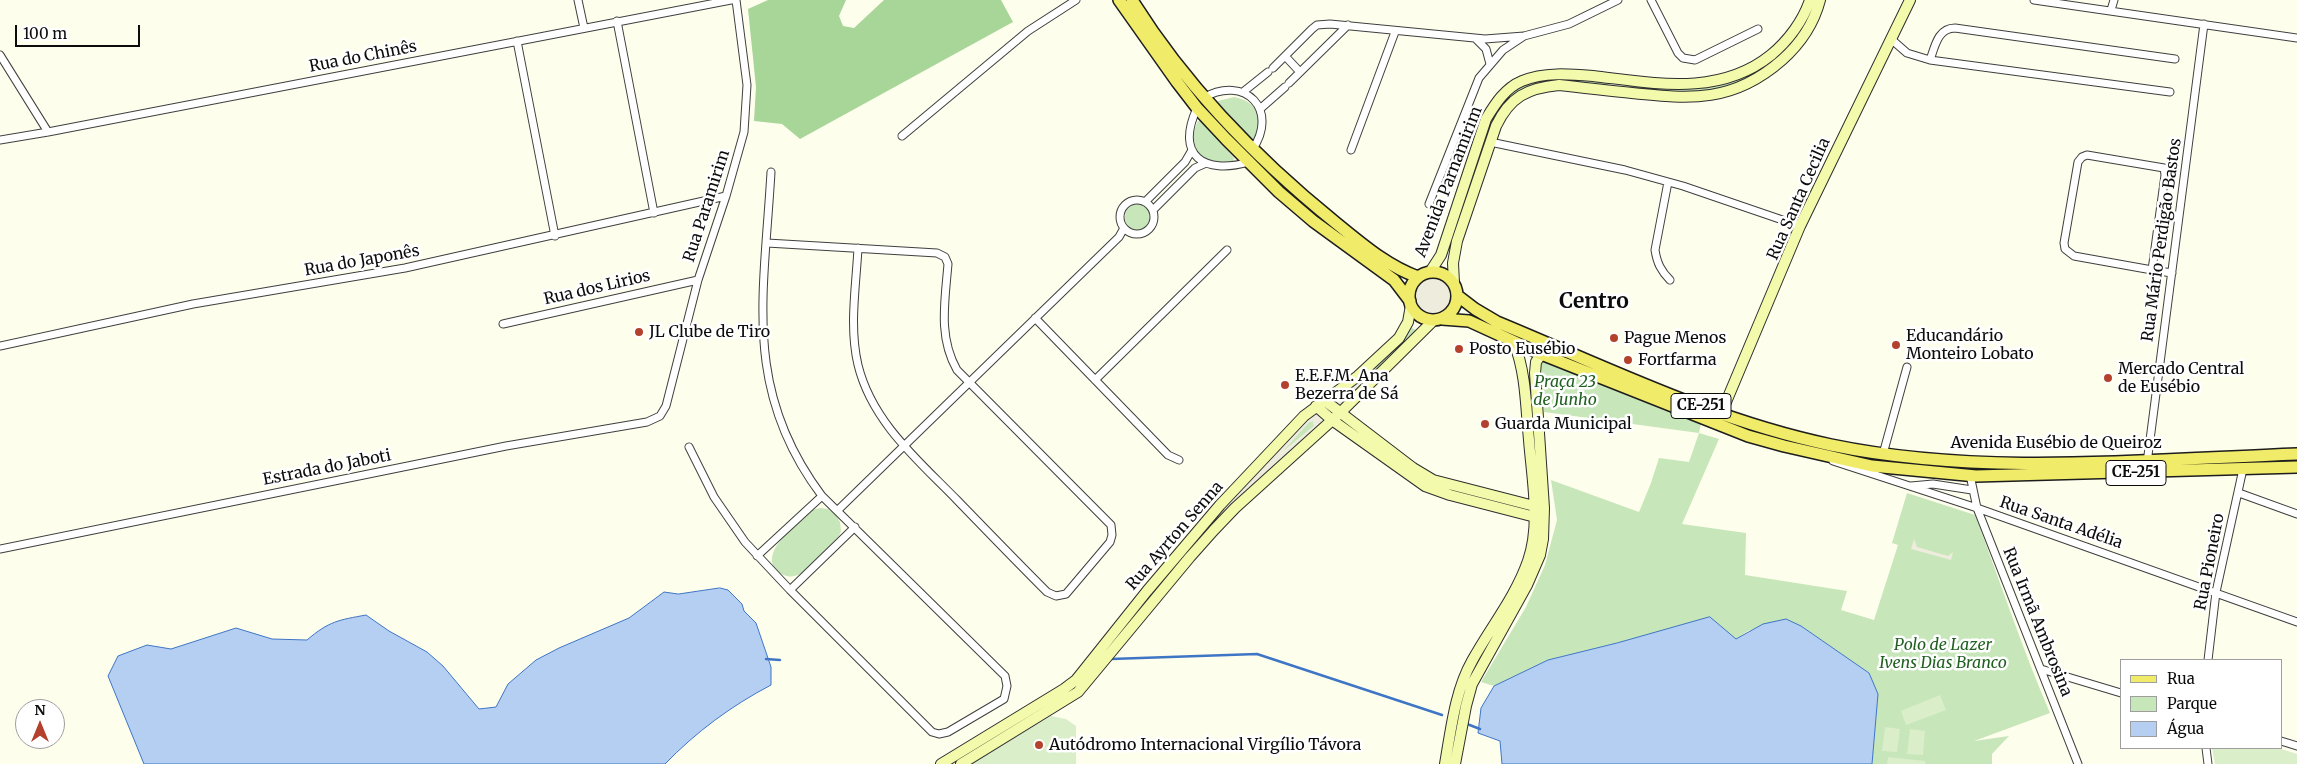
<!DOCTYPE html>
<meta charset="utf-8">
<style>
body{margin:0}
#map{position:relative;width:2297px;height:764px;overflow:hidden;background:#fefeed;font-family:Merriweather,serif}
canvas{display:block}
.legend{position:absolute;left:2120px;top:659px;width:162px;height:90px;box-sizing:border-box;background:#fff;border:1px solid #9e9e9e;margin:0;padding:6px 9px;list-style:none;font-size:15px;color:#0c0c0c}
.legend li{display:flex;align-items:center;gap:10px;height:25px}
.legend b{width:25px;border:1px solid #9e9e9e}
.north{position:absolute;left:15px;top:699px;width:50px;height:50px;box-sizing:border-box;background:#fff;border:1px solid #9e9e9e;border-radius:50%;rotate:0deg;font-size:14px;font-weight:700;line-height:20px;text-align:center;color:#0c0c0c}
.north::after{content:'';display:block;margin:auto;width:18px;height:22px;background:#b4412c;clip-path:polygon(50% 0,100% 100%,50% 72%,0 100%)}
.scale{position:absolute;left:15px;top:25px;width:125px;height:22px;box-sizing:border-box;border:2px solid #0c0c0c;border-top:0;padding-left:6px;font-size:15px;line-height:18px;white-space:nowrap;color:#0c0c0c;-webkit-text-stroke:4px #fff;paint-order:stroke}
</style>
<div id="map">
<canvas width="2297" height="764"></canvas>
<ul class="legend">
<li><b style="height:6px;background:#f1eb6a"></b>Rua</li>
<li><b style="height:14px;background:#c7e6b9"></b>Parque</li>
<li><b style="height:14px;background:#b4cff2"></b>Água</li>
</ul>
<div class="north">N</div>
<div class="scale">100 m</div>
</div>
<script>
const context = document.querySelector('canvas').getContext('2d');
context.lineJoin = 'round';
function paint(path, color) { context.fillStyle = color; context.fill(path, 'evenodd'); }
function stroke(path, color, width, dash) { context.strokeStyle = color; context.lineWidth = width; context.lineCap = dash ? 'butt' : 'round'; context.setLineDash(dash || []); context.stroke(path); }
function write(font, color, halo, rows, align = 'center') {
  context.font = font + ' Merriweather,serif'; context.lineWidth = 5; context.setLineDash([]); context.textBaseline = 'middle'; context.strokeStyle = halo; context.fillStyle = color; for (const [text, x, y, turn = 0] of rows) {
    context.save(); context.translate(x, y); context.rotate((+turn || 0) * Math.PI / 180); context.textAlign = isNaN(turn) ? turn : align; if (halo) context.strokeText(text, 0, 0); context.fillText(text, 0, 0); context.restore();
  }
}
paint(new Path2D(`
 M1819 0 1791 49 1749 81 1714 91 1683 93 1629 89 1630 83C1652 85 1673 89 1695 88 1754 87 1791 46 1819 0Z
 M1550 76 1610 81 1609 86 1524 90 1490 134 1485 132C1501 96 1514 88 1550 76Z
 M1234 97C1258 101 1263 119 1254 140H1251L1217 105 1218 101Z
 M1198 121H1201L1234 158 1233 161C1207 173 1184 146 1198 121Z
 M1125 217a13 13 0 1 1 26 0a13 13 0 1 1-26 0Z
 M1410 327 1420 332 1364 383 1362 380 1404 340Z
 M1546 359 1701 423 1699 433 1719 439 1682 524 1746 533 1745 575 1847 591 1841 610 1874 620 1898 545 1892 543 1907 493 1975 515C2000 581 2022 648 2050 713L1974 741 2009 736 1992 754V764H1872L1878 694 1869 673 1801 626 1786 619 1748 631 1736 639 1617 643 1548 660 1494 686 1481 682 1526 607 1545 565 1557 520 1551 480 1639 512 1651 483 1659 458 1689 462 1699 433 1544 412 1539 365Z
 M1313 421 1314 426 1279 455 1309 422Z
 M820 508 828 509 835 514 840 522 841 531 839 536 802 573C795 577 787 578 780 573 754 555 799 523 812 510Z`), '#c7e6b9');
paint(new Path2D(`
 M768 0H846L839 16 843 26 854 28 884 0H1001L1013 22 800 139 782 124 754 121 756 87 748 9Z`), '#a8d699');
paint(new Path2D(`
 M1940 695 1946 710 1906 725 1901 711Z
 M1051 716 1066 719 1076 726V764H970Z
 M1885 727 1900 729 1897 752 1882 751Z
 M1910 729 1925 731 1923 755 1907 754Z
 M2212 748H2278L2297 754V764H2215Z
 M1888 757 1925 761V764H1887Z`), '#daeeca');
paint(new Path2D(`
 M1415 296a19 19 0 1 1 38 0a19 19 0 1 1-38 0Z
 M1362 380 1364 383 1340 405 1336 404V398Z
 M1317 413 1322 416 1321 423 1236 500 1162 582 1090 672 1104 649 1233 498 1307 420ZM1313 421 1314 426 1280 455 1309 422Z
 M1914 539 1917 547 1948 556 1953 552 1951 560 1911 549Z`), '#edecdd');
const water = new Path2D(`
 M720 588 728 590 742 604 744 611 756 623 771 667V685C731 706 696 732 665 764H144L108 676 118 656 147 645 171 649 236 628 272 639 307 640C329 621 339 620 366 615L389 631 427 652 443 666 479 709 496 707 508 684 536 660 559 648 629 618 664 592 678 594Z
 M1710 617 1736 639 1763 624 1786 619 1801 626 1869 673 1878 694 1872 764H1502L1500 741 1478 733 1481 708 1494 686 1548 660 1617 643Z`);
paint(water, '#b4cff2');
stroke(water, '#3f75c5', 1);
stroke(new Path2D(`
 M766 659 780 660
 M1111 659 1257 654 1442 715
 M1467 724 1480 729`), '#3f75c5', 2.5);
const street = new Path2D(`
 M578 0 584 28
 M1651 0 1678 53 1683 58 1695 60 1758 29
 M2034 0 2297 38
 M2111 10 2114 0
 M617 21 654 213
 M1476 39 1486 49 1490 64
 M1891 39 1907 53 1930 60 2170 92
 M517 41 555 236
 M0 55 48 132
 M1285 56 1300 72
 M1930 60C1935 46 1938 28 1955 28L2175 59
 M1273 68 1312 29 1317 25 1330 24 1485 39 1524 36 1569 24 1618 0
 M1289 83 1348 25
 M1243 92 1268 72
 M1203 98C1245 74 1280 110 1252 150
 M1197 108C1175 156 1204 175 1249 162
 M1260 109 1285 87
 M902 136 1028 31 1076 0
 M0 140 48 132 731 0
 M1490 142 1625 170 1683 186 1800 226
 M1351 150 1395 32
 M1668 182 1655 250C1657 263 1661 271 1670 280
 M1120 217a17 17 0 1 1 34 0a17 17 0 1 1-34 0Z
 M1145 202 1185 162 1192 150
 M1429 204 1479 78 1503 50 1524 36
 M1153 210 1195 168 1204 164
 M767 243 937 253 945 257 948 264C945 301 938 337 957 370L1111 525 1112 535 1110 542 1066 594 1056 596 1047 592C1017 562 987 531 957 500 918 460 872 422 858 365 849 327 856 287 858 248
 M2152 270 2165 175 2164 168 2087 155 2082 157 2078 162 2064 243 2065 249 2074 256 2152 270 2172 273
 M1035 318 1168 455 1179 460
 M503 324 698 280
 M0 346 193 304 405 268 726 196
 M1095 380 1227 250
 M689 447 714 497 745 542 790 590 932 732 939 734 948 732 1004 699 1007 686 1005 676 822 496C742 390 764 295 771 172
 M1883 454 1907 367
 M1833 461 1977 508 2297 622
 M2147 463 2204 24
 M1970 475 1977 508 2078 764
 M1911 486 1933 484 1972 490
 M2239 493 2297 514
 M838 510 1119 237 1124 228
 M0 549 506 446 647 422 660 416 666 406 698 280 726 196 744 132 747 85 736 0
 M757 556 822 496
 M790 590 855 527
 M2208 660 2216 592 2243 469
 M2041 669 2121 693
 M2281 741 2297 746
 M2206 748 2208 764`);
const secondary = new Path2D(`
 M1430 272 1441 255 1486 119C1495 104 1505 88 1522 81 1544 72 1569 74 1593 76 1654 83 1719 97 1771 55 1788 41 1803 21 1810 0
 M1454 283 1453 263 1457 241 1496 126C1510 97 1527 88 1559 85 1583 88 1607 90 1632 93 1691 99 1733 103 1782 60 1800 44 1814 23 1820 0
 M1324 400 1413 468 1433 480 1538 507
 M1316 406 1332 420 1425 486 1450 495 1539 518
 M1721 414 1800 226 1910 0
 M941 764 1064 689 1076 680 1147 591 1220 505 1304 416 1358 376 1399 338 1408 322 1411 305
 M961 764 1078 692 1190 557 1214 530 1235 508 1340 413 1434 320
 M1445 764C1451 730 1455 691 1472 661 1490 628 1515 598 1528 561 1541 524 1532 479 1529 440 1526 408 1526 372 1514 343
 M1455 764 1466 706 1472 684 1527 585 1540 555 1543 539 1544 508 1535 373 1536 362 1541 354`);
const primary = new Path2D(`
 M1119 0 1177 82 1197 108 1226 139 1279 192 1313 221 1394 280 1410 301
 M1132 0C1186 87 1257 159 1336 223 1362 244 1387 266 1418 277
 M1409 296a24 24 0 1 1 48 0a24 24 0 1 1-48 0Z
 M1458 296 1475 309 1497 322C1606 367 1715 421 1831 445 1980 476 2145 460 2297 454
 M1442 319 1469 321 1541 354 1748 436 1784 446 1872 466 1976 476 2297 467`);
stroke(street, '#3f3f3f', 9);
stroke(secondary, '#2e2e2e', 12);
stroke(primary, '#1d1d1d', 14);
stroke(street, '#fff', 7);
stroke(secondary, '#f3faab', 10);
stroke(primary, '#f1eb6a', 11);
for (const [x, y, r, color] of [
 [639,332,5,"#b4412c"],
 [1614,338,5,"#b4412c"],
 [1896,345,5,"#b4412c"],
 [1459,349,5,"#b4412c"],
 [1628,360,5,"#b4412c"],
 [2108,378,5,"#b4412c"],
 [1285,385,5,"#b4412c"],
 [1485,424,5,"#b4412c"],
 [1039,745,5,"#b4412c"]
]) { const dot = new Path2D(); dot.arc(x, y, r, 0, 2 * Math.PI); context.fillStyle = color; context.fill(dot); stroke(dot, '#fff', 2); }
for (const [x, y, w] of [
 [1701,406,60],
 [2136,473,60]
]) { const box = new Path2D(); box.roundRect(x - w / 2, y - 12.5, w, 25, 4); context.fillStyle = '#fff'; context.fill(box); stroke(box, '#0c0c0c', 1); }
write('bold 15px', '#0c0c0c', null, [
 ["CE-251",1701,406],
 ["CE-251",2136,473]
]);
write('16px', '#0c0c0c', '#fff', [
 ["Rua do Chinês",363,57,-11],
 ["Avenida Parnamirim",1449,182,-69],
 ["Rua Santa Cecilia",1799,199,-66],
 ["Rua Paramirim",707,206,-72],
 ["Rua Mário Perdigão Bastos",2162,240,-82],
 ["Rua do Japonês",362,261,-10],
 ["Rua dos Lirios",597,288,-13],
 ["Avenida Eusébio de Queiroz",2056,443],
 ["Estrada do Jaboti",327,468,-11],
 ["Rua Santa Adélia",2061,523,19],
 ["Rua Ayrton Senna",1175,536,-49],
 ["Rua Pioneiro",2210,562,-79],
 ["Rua Irmã Ambrosina",2037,622,68]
]);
write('16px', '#0c0c0c', '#fff', [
 ["JL Clube de Tiro",649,332],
 ["Educandário",1906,336],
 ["Monteiro Lobato",1906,354],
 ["Pague Menos",1624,338],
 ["Posto Eusébio",1469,349],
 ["Fortfarma",1638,360],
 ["Mercado Central",2118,369],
 ["de Eusébio",2118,387],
 ["E.E.F.M. Ana",1295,376],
 ["Bezerra de Sá",1295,394],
 ["Guarda Municipal",1495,424],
 ["Autódromo Internacional Virgílio Távora",1049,745]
], 'left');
write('italic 16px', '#216021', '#fff', [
 ["Praça 23",1565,382],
 ["de Junho",1565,400],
 ["Polo de Lazer",1943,645],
 ["Ivens Dias Branco",1943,663]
]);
write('bold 21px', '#0c0c0c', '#fff', [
 ["Centro",1594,302]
]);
</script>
